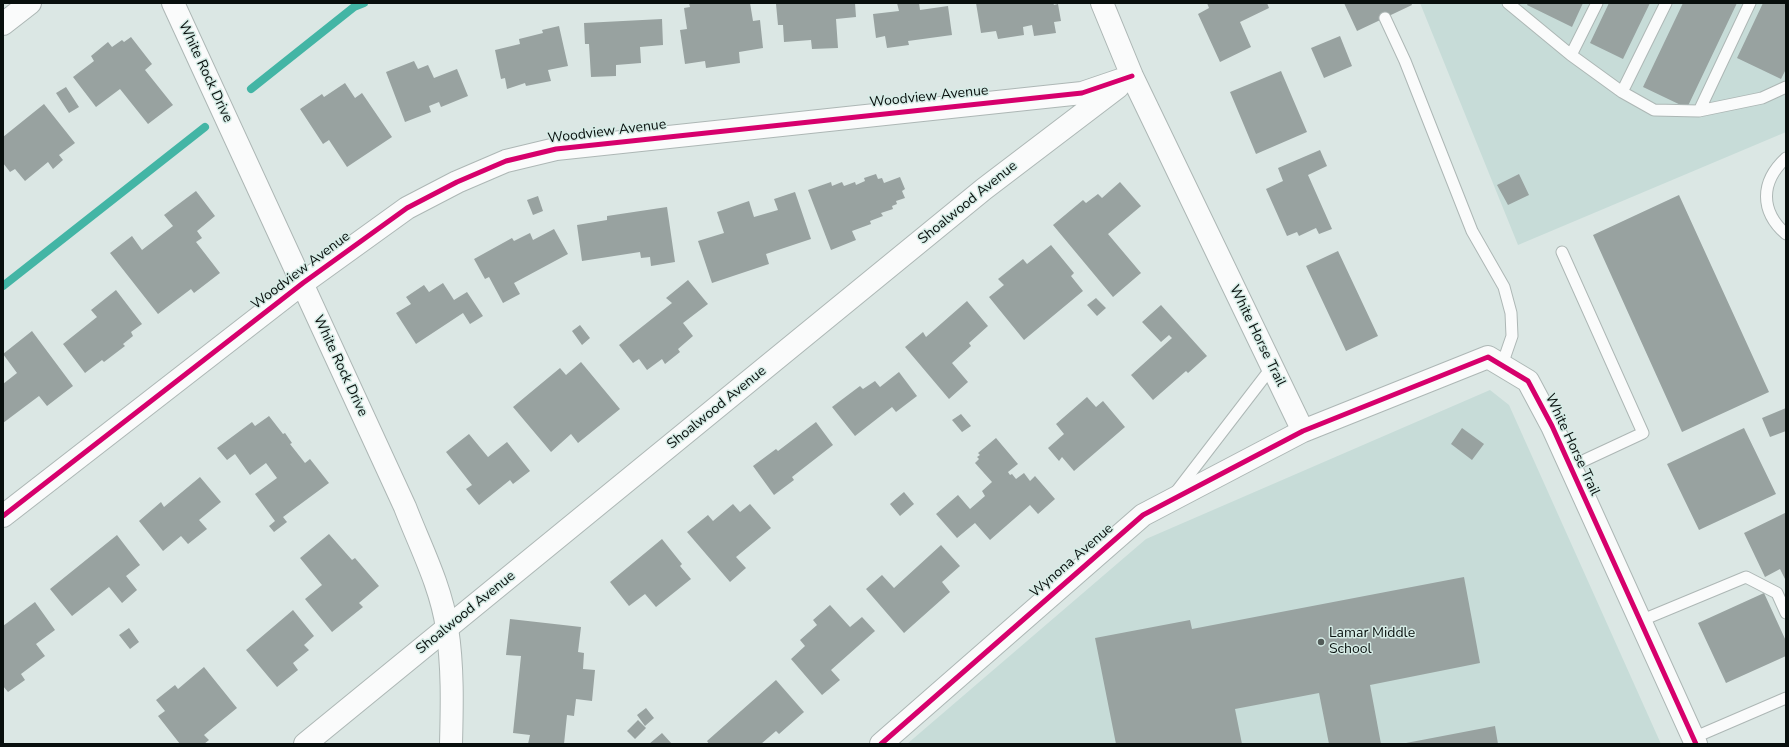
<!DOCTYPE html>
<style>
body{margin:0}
#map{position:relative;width:1789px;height:747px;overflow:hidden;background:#dbe7e4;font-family:"Nunito Sans",sans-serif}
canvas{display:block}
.frame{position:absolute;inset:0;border:4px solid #080f0d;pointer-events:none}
</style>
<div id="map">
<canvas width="1789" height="747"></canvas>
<div class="frame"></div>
</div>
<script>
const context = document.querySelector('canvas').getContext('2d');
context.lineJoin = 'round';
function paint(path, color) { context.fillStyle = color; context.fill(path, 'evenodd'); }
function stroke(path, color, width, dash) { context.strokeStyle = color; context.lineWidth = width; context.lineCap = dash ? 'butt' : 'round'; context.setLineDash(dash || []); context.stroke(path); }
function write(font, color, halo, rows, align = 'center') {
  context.font = font + ' "Nunito Sans",sans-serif'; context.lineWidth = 3; context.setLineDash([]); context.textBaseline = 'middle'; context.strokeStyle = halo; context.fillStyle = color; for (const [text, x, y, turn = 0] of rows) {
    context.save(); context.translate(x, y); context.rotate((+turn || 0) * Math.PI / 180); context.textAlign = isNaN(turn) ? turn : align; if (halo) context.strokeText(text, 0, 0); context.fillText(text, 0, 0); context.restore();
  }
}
paint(new Path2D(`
 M1420 3H1786V132L1518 245Z
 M1490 390 1509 405 1661 744H907L1146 539Z`), '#c7dcd8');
stroke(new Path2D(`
 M251 89 354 7 364 3
 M3 286 205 127`), '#43b5a5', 8);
paint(new Path2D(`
 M689 3H750L753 21 760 20 763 48 739 52 740 63 706 68 705 61 685 64 680 30 687 29 684 8 690 7Z
 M789 3H855L856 17 836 19 838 48 812 49 811 40 784 42 783 25H778L776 4Z
 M897 3H919L920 10 948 6 952 35 908 41 909 45 887 48 885 36 876 38 873 14 899 11Z
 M976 3H1053L1054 5 1058 4 1061 21 1054 22 1056 33 1034 36 1032 25 1023 27 1024 35 998 39 996 31 981 33Z
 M1207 3H1267L1269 8 1240 22 1251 47 1220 62 1198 14 1209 8Z
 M1344 3H1411L1412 5 1357 31Z
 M1528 3H1583L1572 27 1527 5Z
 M1609 3H1650L1623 59 1590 43Z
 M1683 3H1737L1687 108 1643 87Z
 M1763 3H1786V69L1781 79 1737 58Z
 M662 19 663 45 640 47 641 63 616 65V76L591 77 589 44H585L584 23Z
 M559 26 568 66 548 70 551 81 526 86 525 83 507 89 505 78 501 79 495 50 520 44 519 39 543 33 542 30Z
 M1340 36 1352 66 1324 78 1311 48Z
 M131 37 152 64 145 70 173 105 148 124 120 89 96 107 73 77 94 61 91 56 108 42 112 47 122 40 124 42Z
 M414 61 418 69 428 65 434 78 457 69 468 96 441 107 439 102 429 106 431 112 405 122 386 72Z
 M1281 71 1307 132 1256 154 1230 92Z
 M345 83 355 98 362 93 392 137 347 167 329 140 323 144 300 109 322 94 324 97Z
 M66 87 79 107 69 113 56 93Z
 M44 104 75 143 59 155 63 160 53 169 48 162 25 181 15 169 10 172 3 163V137Z
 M1320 150 1327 166 1308 175 1332 229 1319 234 1316 228 1299 236 1297 232 1287 236 1266 189 1283 181 1278 168Z
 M876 174 878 179 882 178 884 183 900 177 905 189 902 191 905 198 896 201 897 204 892 206 893 209 881 213 883 216 870 221 871 224 852 231 856 240 831 250 808 190 831 182 832 186 842 182 844 186 855 182 856 185 865 181 864 178Z
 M1519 174 1529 195 1508 205 1497 185Z
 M1120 182 1141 206 1108 234 1141 273 1113 297 1053 225 1083 200 1086 203 1098 194 1102 198Z
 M196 191 215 216 197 231 202 238 196 242 220 273 194 293 191 289 158 314 110 253 132 236 142 250 173 226 164 215Z
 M795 192 811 239 766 254 769 264 712 283 698 241 724 233 717 212 749 201 754 217 778 210 774 199Z
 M1679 195 1769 392 1682 432 1593 235Z
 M538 196 543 211 533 215 527 200Z
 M667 207 675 262 651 266 650 257 641 258 640 252 582 261 577 225 607 220V216Z
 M554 229 568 254 514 283 520 294 503 303 489 277 485 279 474 259 512 238 514 241 530 233 533 240Z
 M1051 245 1074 273 1071 276 1083 291 1024 340 989 297 1004 285 998 279 1023 259 1027 264Z
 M1338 251 1378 336 1346 351 1306 266Z
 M688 280 708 304 683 323 693 336 678 349 680 352 665 364 662 359 647 370 639 359 633 363 619 345 672 303 666 298Z
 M443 283 454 300 467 292 483 316 470 324 463 313 416 344 396 313 411 304 406 297 424 285 429 292Z
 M116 290 142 324 131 332 133 336 123 344 125 346 104 362 102 360 85 373 63 344 97 317 91 310Z
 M1096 298 1106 308 1097 316 1087 305Z
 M967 301 988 326 969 343 971 346 952 363 968 382 949 399 905 347 923 332 926 337Z
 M1161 305 1207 356 1188 373 1186 371 1153 400 1131 375 1172 338 1169 335 1161 342 1142 322Z
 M580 325 590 338 582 345 572 331Z
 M32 331 73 386 47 406 39 396 3 423V384L17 373 3 354Z
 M581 362 620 409 578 443 571 434 551 452 513 407 560 368 566 375Z
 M899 372 917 396 896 412 892 407 855 436 832 407 860 386 863 389 875 381 880 387Z
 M1087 397 1096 407 1103 401 1125 427 1074 471 1062 457 1059 461 1048 448 1064 434 1056 424Z
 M1786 408V431L1770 437 1762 418Z
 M961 414 971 426 962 432 952 420Z
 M269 416 283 434 285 433 292 443 290 444 305 463 310 459 329 483 283 517 287 522 274 532 269 526 275 521 255 494 277 478 266 463 250 475 235 454 227 460 217 448 252 422 255 426Z
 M816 422 833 445 792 477 794 480 774 495 753 466 776 449 778 451Z
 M1462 428 1484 444 1472 460 1451 444Z
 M1744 428 1776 494 1699 530 1667 464Z
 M469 434 488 457 507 442 530 471 513 484 510 480 479 505 466 489 472 485 446 452Z
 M996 438 1018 464 1008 472 1010 475 1012 474 1016 479 1024 473 1030 481 1035 476 1055 499 1038 514 1030 505 990 540 975 523 957 538 936 514 958 495 970 509 985 496 982 491 992 482 975 463 979 459 977 457 980 455 978 453Z
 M200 477 221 502 199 520 207 529 188 544 181 536 163 551 139 521 161 502 164 507Z
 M904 492 914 504 900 516 890 504Z
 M733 504 740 512 750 504 771 528 736 557 746 568 730 582 687 532 708 515 713 521Z
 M1785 513 1786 514V581L1780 569 1765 577 1744 533Z
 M329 534 352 560 355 558 379 586 359 603 363 607 332 632 305 599 322 585 300 558Z
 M117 535 140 565 126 576 137 590 122 603 109 587 72 616 50 589Z
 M662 539 682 564 680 566 691 579 656 607 645 594 629 606 610 582Z
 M941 545 960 566 942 582 950 592 904 633 866 589 882 575 894 588Z
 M1464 577 1480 663 1370 685 1381 744H1329L1319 693 1235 709 1242 744H1116L1095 638 1190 620 1192 629Z
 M1764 593 1786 641V656L1726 683 1698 623Z
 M35 602 55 630 36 644 45 656 21 674 25 680 8 692 3 686V626Z
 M830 605 850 627 862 617 875 631 831 670 840 680 822 695 791 659 805 646 800 640 817 625 813 620Z
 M293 610 314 636 304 645 309 650 293 663 298 670 277 687 246 650Z
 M510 619 581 627 578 652 584 653 583 669 595 670 592 701 576 699 574 716 567 715 564 744H528L530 735 513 733 521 656 506 655Z
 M129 628 139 642 130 649 119 635Z
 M204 667 237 708 204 735 209 740 204 744H180L158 716 165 711 156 700 175 685 178 689Z
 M776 680 804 712 779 734 776 731 761 744H709L707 741Z
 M646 708 654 718 645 726 637 715Z
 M638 720 646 728 635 739 627 731Z
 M1495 726 1498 744H1406V743Z
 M662 733 672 744H649Z`), '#98a2a0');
const lane = new Path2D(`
 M1508 3 1571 55 1622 92 1654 110 1699 111 1762 98 1786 87
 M1385 18 1405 61 1472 231 1504 287 1511 313 1512 336 1502 365
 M1571 55 1597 3
 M1622 92 1666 3
 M1699 111 1750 3
 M1786 158C1760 182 1760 211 1786 234
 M1562 252 1643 433 1570 467
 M1176 492 1272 367
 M1640 621 1746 577 1777 593 1786 613
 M1693 738 1786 698`);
const street = new Path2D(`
 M1102 3 1132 76 1303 431
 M3 24 30 3
 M3 516 303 283 407 208 457 182 506 161 556 149 1082 93 1132 76
 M305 744 984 189 1118 87
 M881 744 1143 515 1303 431 1488 357 1528 381 1552 426 1696 744`);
const secondary = new Path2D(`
 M173 3 405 507C420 546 441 586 447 628 453 666 452 706 451 744`);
stroke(lane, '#adb7b5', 13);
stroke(street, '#adb7b5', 24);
stroke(secondary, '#adb7b5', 24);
stroke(lane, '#fafbfb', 11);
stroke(street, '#fafbfb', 22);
stroke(secondary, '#fafbfb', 22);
stroke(new Path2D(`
 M3 516 303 283 407 208 457 182 506 161 556 149 1082 93 1132 76
 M881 744 1143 515 1303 431 1488 357 1528 381 1552 426 1696 744`), '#d6006c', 5);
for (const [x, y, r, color] of [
 [1321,642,4,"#525b58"]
]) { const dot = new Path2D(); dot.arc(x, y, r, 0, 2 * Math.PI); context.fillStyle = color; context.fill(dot); stroke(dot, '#d6ece6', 1.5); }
write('14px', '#080f0d', '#d6ece6', [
 ["White Rock Drive",205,72,65],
 ["Woodview Avenue",929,97,-6],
 ["Woodview Avenue",607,132,-7],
 ["Shoalwood Avenue",968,203,-39],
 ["Woodview Avenue",301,271,-37],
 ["White Horse Trail",1257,336,64],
 ["White Rock Drive",340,366,65],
 ["Shoalwood Avenue",717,408,-39],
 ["White Horse Trail",1572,445,65],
 ["Wynona Avenue",1072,561,-41],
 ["Shoalwood Avenue",466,613,-39]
]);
write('14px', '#080f0d', '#d6ece6', [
 ["Lamar Middle",1329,634],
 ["School",1329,650]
], 'left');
</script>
